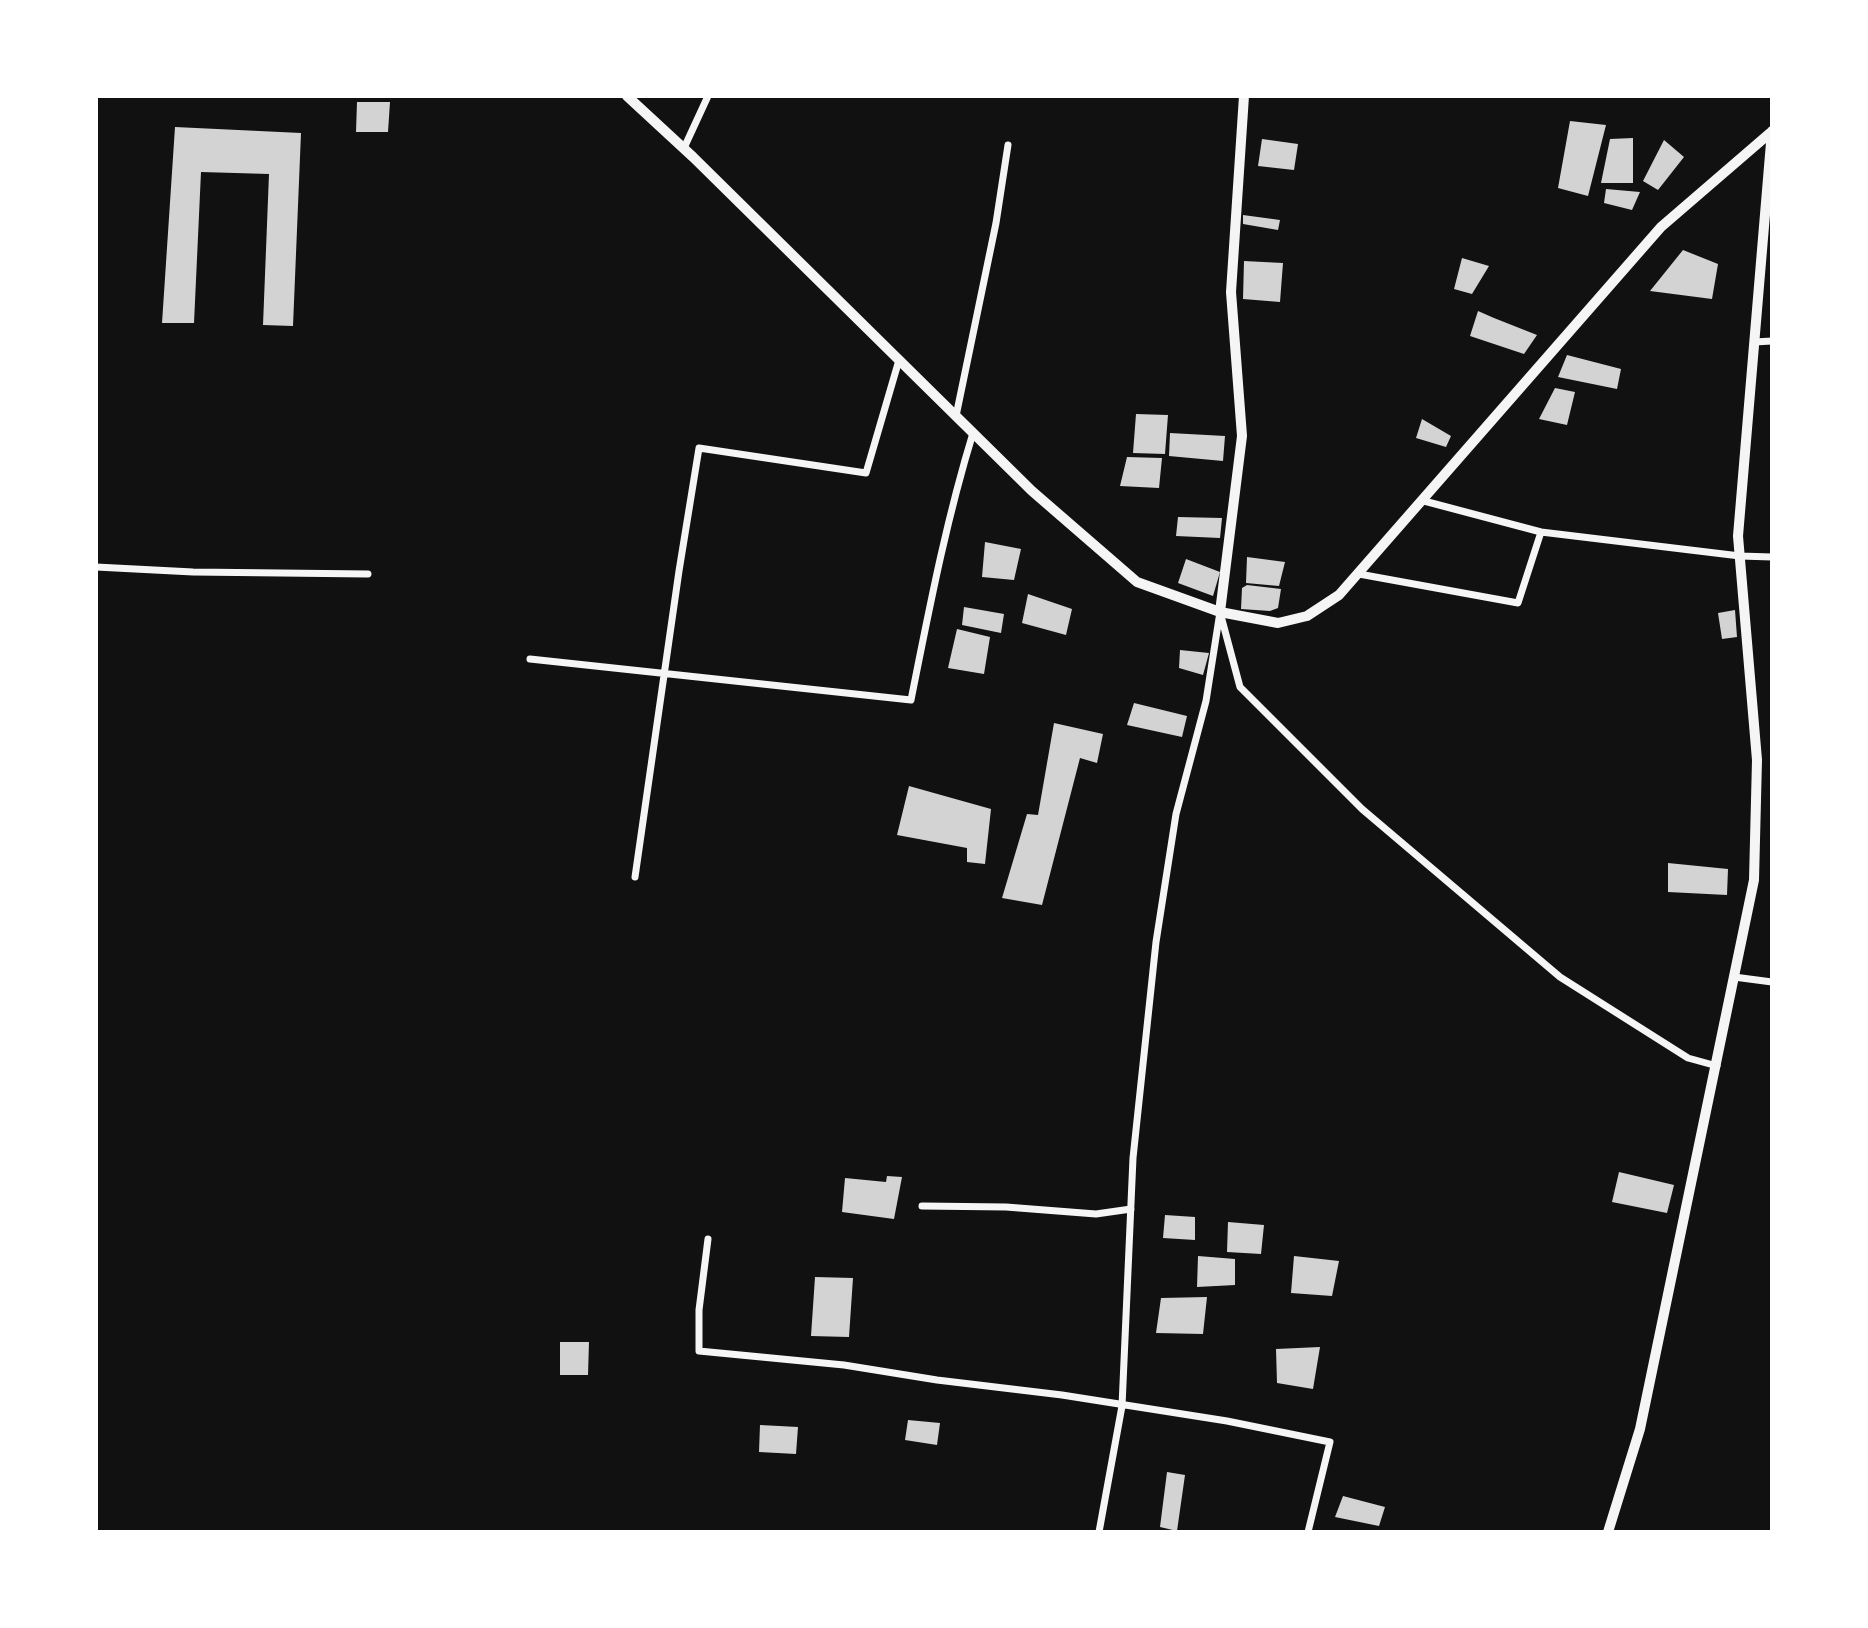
<!DOCTYPE html>
<style>
body{margin:0}
#map{position:relative;width:1868px;height:1628px;overflow:hidden;background:#111;font-family:Raleway,sans-serif}
canvas{display:block}
.frame{position:absolute;inset:0;border:98px solid #fff;pointer-events:none}
</style>
<div id="map">
<canvas width="1868" height="1628"></canvas>
<div class="frame"></div>
</div>
<script>
const context = document.querySelector('canvas').getContext('2d');
context.lineJoin = 'round';
function paint(path, color) { context.fillStyle = color; context.fill(path, 'evenodd'); }
function stroke(path, color, width, dash) { context.strokeStyle = color; context.lineWidth = width; context.lineCap = dash ? 'butt' : 'round'; context.setLineDash(dash || []); context.stroke(path); }
paint(new Path2D(`
 M357 102H390L388 132H356Z
 M1570 121 1606 125 1588 196 1558 188Z
 M175 127 301 133 293 326 263 325 269 174 201 172 194 323H162Z
 M1633 138V183H1601L1610 139Z
 M1262 139 1298 144 1294 170 1258 166Z
 M1664 140 1684 157 1658 190 1643 181Z
 M1606 189 1640 192 1632 210 1604 203Z
 M1243 215 1280 220 1278 230 1243 224Z
 M1683 250 1718 264 1712 299 1650 291Z
 M1462 258 1489 266 1472 294 1454 289Z
 M1244 261 1283 263 1280 302 1243 299Z
 M1478 311 1494 318 1537 335 1524 354 1470 336Z
 M1567 355 1621 369 1617 389 1558 377Z
 M1555 388 1575 392 1567 425 1539 419Z
 M1136 414 1168 415 1165 454 1133 453Z
 M1422 419 1451 436 1446 447 1416 438Z
 M1170 433 1225 436 1223 461 1169 456Z
 M1127 457 1162 458 1159 488 1120 486Z
 M1178 517 1222 518 1220 538 1176 536Z
 M985 542 1021 549 1014 580 982 577Z
 M1247 557 1285 562 1279 586 1246 583Z
 M1186 559 1220 572 1213 596 1178 583Z
 M1247 585 1281 589 1278 608 1270 611 1241 609 1242 588Z
 M1028 594 1072 609 1066 635 1022 623Z
 M964 607 1004 614 1001 633 962 625Z
 M1735 610 1737 637 1722 639 1718 613Z
 M957 629 990 637 984 674 948 668Z
 M1180 650 1209 653 1203 675 1179 668Z
 M1134 703 1187 716 1182 737 1127 725Z
 M1054 723 1103 734 1097 763 1080 758 1042 905 1002 898 1027 814 1038 815Z
 M909 786 991 809 985 864 967 862V848L897 835Z
 M1668 863 1728 869 1727 895 1668 892Z
 M1619 1172 1674 1185 1667 1213 1612 1202Z
 M887 1176 902 1177 894 1219 842 1212 845 1178 886 1182Z
 M1165 1215 1195 1217V1240L1163 1238Z
 M1228 1222 1264 1225 1261 1254 1227 1252Z
 M1198 1256 1235 1259V1285L1197 1287Z
 M1294 1256 1339 1261 1332 1296 1291 1293Z
 M815 1277 853 1278 849 1337 811 1336Z
 M1207 1297 1203 1334 1156 1333 1161 1298Z
 M560 1342H589L588 1375H560Z
 M1320 1347 1313 1389 1277 1383 1276 1349Z
 M908 1420 940 1423 937 1445 905 1440Z
 M760 1425 798 1427 796 1454 759 1452Z
 M1167 1472 1185 1475 1177 1531 1160 1527Z
 M1343 1496 1385 1507 1379 1526 1335 1517Z`), '#d3d3d3');
stroke(new Path2D(`
 M684 148 708 96
 M1754 342 1772 341
 M956 416 996 223 1008 145
 M1424 501 1541 532
 M96 567 193 572 368 574
 M1359 574 1518 603 1541 532 1740 556 1772 557
 M1221 616 1240 687 1362 809 1560 977 1688 1058 1717 1066
 M530 659 911 700C929 610 946 521 973 433
 M635 877 679 571 699 448 866 473 899 360
 M1734 977 1772 982
 M922 1206 1006 1207 1096 1214 1131 1209
 M708 1239 699 1310V1351L844 1365 937 1380 1062 1395 1227 1421 1330 1442 1308 1532
 M1099 1532 1122 1406 1133 1158 1156 942 1176 814 1206 701 1220 612`), '#f5f5f5', 7);
stroke(new Path2D(`
 M627 96 693 157 1032 491 1137 582 1220 612 1278 623 1307 616 1339 595 1661 227 1770 133
 M1220 612 1242 436 1231 292 1244 96
 M1608 1532 1640 1429 1754 880 1757 760 1738 536 1772 131`), '#f5f5f5', 10);
</script>
